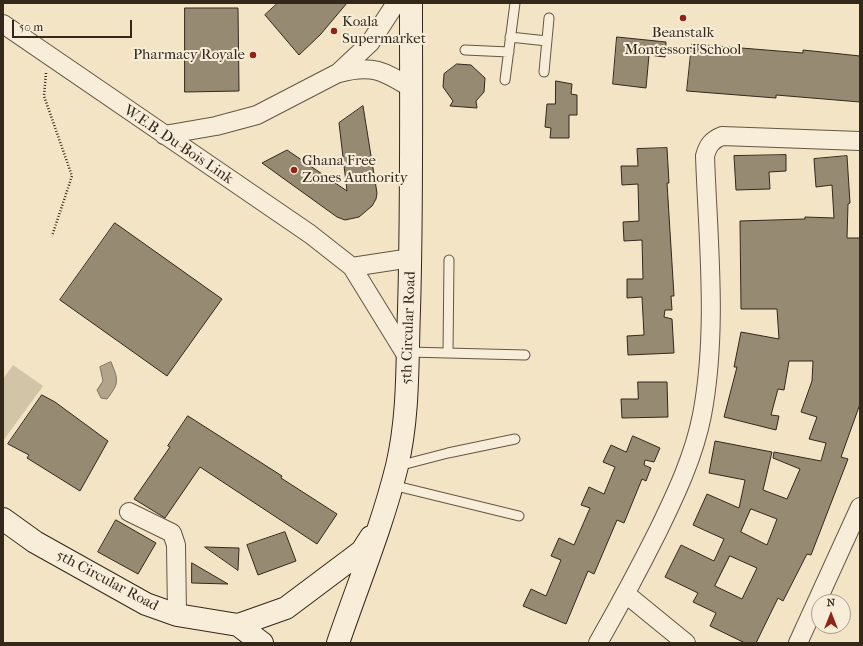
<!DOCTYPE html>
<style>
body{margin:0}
#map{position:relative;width:863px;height:646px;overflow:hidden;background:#f2e4c4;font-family:"IM FELL French Canon",serif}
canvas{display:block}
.frame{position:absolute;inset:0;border:4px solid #33281a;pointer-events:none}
.north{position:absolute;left:811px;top:594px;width:40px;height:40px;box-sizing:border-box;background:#f7edd9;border:1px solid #a99e8d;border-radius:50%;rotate:0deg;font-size:11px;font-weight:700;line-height:16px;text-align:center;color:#33281a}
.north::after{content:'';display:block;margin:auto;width:14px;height:18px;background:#8f2418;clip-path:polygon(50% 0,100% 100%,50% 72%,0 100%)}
.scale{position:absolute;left:12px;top:20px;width:120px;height:18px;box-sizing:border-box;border:2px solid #33281a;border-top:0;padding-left:5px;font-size:12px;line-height:14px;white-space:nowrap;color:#33281a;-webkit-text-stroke:3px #f7edd9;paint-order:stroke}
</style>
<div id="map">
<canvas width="863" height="646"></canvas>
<div class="frame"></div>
<div class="north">N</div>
<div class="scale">50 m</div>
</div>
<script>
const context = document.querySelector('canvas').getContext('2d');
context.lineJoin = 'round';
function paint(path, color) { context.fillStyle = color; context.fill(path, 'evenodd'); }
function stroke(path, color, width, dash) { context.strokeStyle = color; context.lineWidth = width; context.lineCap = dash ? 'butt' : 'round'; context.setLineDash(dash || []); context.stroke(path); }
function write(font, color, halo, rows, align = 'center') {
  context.font = font + ' "IM FELL French Canon",serif'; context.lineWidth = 4; context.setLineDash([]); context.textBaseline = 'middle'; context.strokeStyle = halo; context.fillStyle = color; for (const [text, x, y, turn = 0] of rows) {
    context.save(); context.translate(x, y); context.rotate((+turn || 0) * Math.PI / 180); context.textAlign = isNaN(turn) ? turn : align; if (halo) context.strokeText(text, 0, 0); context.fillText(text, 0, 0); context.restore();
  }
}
paint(new Path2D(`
 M13 365 43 386 3 441V379Z`), '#d2c4a7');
const water = new Path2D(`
 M111 362C119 381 119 383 107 399L101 398 97 390 103 381 100 367Z`);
paint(water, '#b1a48a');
stroke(water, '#7f725d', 1);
const building = new Path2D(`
 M278 3H347L320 35 299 55 265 15Z
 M185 8H238L239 91 185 92Z
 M617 37 666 42 665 57 649 55 646 88 613 84Z
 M692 44 803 53V50L860 56V102L776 95V98L687 91Z
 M457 64 471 65 485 78 484 92 476 101 477 108 450 106 453 101 443 87 444 74Z
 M556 81 572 84 571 94 577 95V115H569V138H550L551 128 545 127 547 104H555Z
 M363 106 377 193 376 199 372 206 359 217 345 220 337 217 262 163 287 150 347 191 339 123Z
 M667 148 669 183H667L674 296H671L672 310H665L664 317 672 319 674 353 628 355 627 336 644 335 642 297 627 298V279H643L642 240 624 241 623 222 639 221 638 184 622 185 621 166H638L637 149Z
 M786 155V171L769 172 770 189 736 190 734 156Z
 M847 156 850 203 848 204 847 238H860V404L841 457 848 459 811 555 807 554 783 601 778 598 756 643H745L710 626 716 613 693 602 698 593 665 577 681 545 714 561 724 539 693 525 707 494 739 508 745 480 709 473 715 441 772 452 763 490 787 499 800 469 773 458 774 452 821 461 826 443 809 439 817 417 801 412 812 381 813 361H789L784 390 778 389 771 415 779 416 776 430 724 417 737 367H734L741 332 779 339 777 309H741L740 221 805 219V217L834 218 832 185 816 187 814 159ZM751 509 777 519 767 545 741 532ZM730 556 757 568 742 599 715 586Z
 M115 223 222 299 167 376 60 300Z
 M638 382H667L668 417 622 418 621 399H638Z
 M42 395 55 402 108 441 80 491 27 458 29 455 8 444Z
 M188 416 282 476 281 478 337 514 317 544 200 467 165 518 134 499 170 447 168 446Z
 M633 436 660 448 654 462 645 460 644 465 651 468 646 481 642 479 624 523 617 520 594 574 588 571 566 624 523 606 531 589 546 596 561 560 551 556 559 538 574 545 590 508 581 505 589 487 604 494 615 467 603 462 611 445 626 452Z
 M116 520 156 543 138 574 98 552Z
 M285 532 296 561 258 575 247 545Z
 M205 547 239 548 238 570Z
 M192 563 228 584 192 583Z`);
paint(building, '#968a72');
stroke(building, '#33281a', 1);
const lane = new Path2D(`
 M510 37 547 41
 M465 50 509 52
 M544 72 549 18
 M505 80 515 3
 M408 352 525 355
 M448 353 449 260
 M398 466 448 453 515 439
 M392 485 519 516`);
const street = new Path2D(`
 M3 24 310 234 352 267 408 358
 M339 73C372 64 384 71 411 88
 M164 135 216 126 257 115 338 73 370 43 396 3
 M352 267 411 258
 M129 512 172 533 176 545 177 615
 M626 594 686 643
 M598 643C619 606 639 569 658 531 676 494 694 456 702 415 718 330 708 241 705 156 708 145 712 140 722 136L860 141
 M798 643 860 507`);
const secondary = new Path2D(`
 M3 519 35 542 146 604 177 615 238 625 262 643
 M238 625 286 608 362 551 371 537
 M338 643C358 584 382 527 397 466 409 415 407 362 409 310 412 208 411 105 411 3`);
stroke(lane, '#635744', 11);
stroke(street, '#635744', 20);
stroke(secondary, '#33281a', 24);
stroke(new Path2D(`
 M46 73 44 96 72 176 52 236`), '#33281a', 2.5, [1, 2]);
stroke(lane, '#f7edd9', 9);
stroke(street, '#f7edd9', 18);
stroke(secondary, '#f7edd9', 22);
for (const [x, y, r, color] of [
 [683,18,4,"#8f2418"],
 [334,31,4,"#8f2418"],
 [253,55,4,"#8f2418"],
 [294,170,4,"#8f2418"]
]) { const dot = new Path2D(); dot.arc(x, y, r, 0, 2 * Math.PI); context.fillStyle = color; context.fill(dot); stroke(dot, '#f7edd9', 1.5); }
write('15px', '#33281a', '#f7edd9', [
 ["Koala",342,22],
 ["Supermarket",342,39],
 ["Beanstalk",683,33,"center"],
 ["Montessori School",683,50,"center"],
 ["Pharmacy Royale",245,55,"right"],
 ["Ghana Free",302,161],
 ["Zones Authority",302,178]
], 'left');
write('15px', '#33281a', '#f7edd9', [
 ["W.E.B. Du-Bois Link",178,145,34],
 ["5th Circular Road",409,328,-88],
 ["5th Circular Road",107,581,28]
]);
</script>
